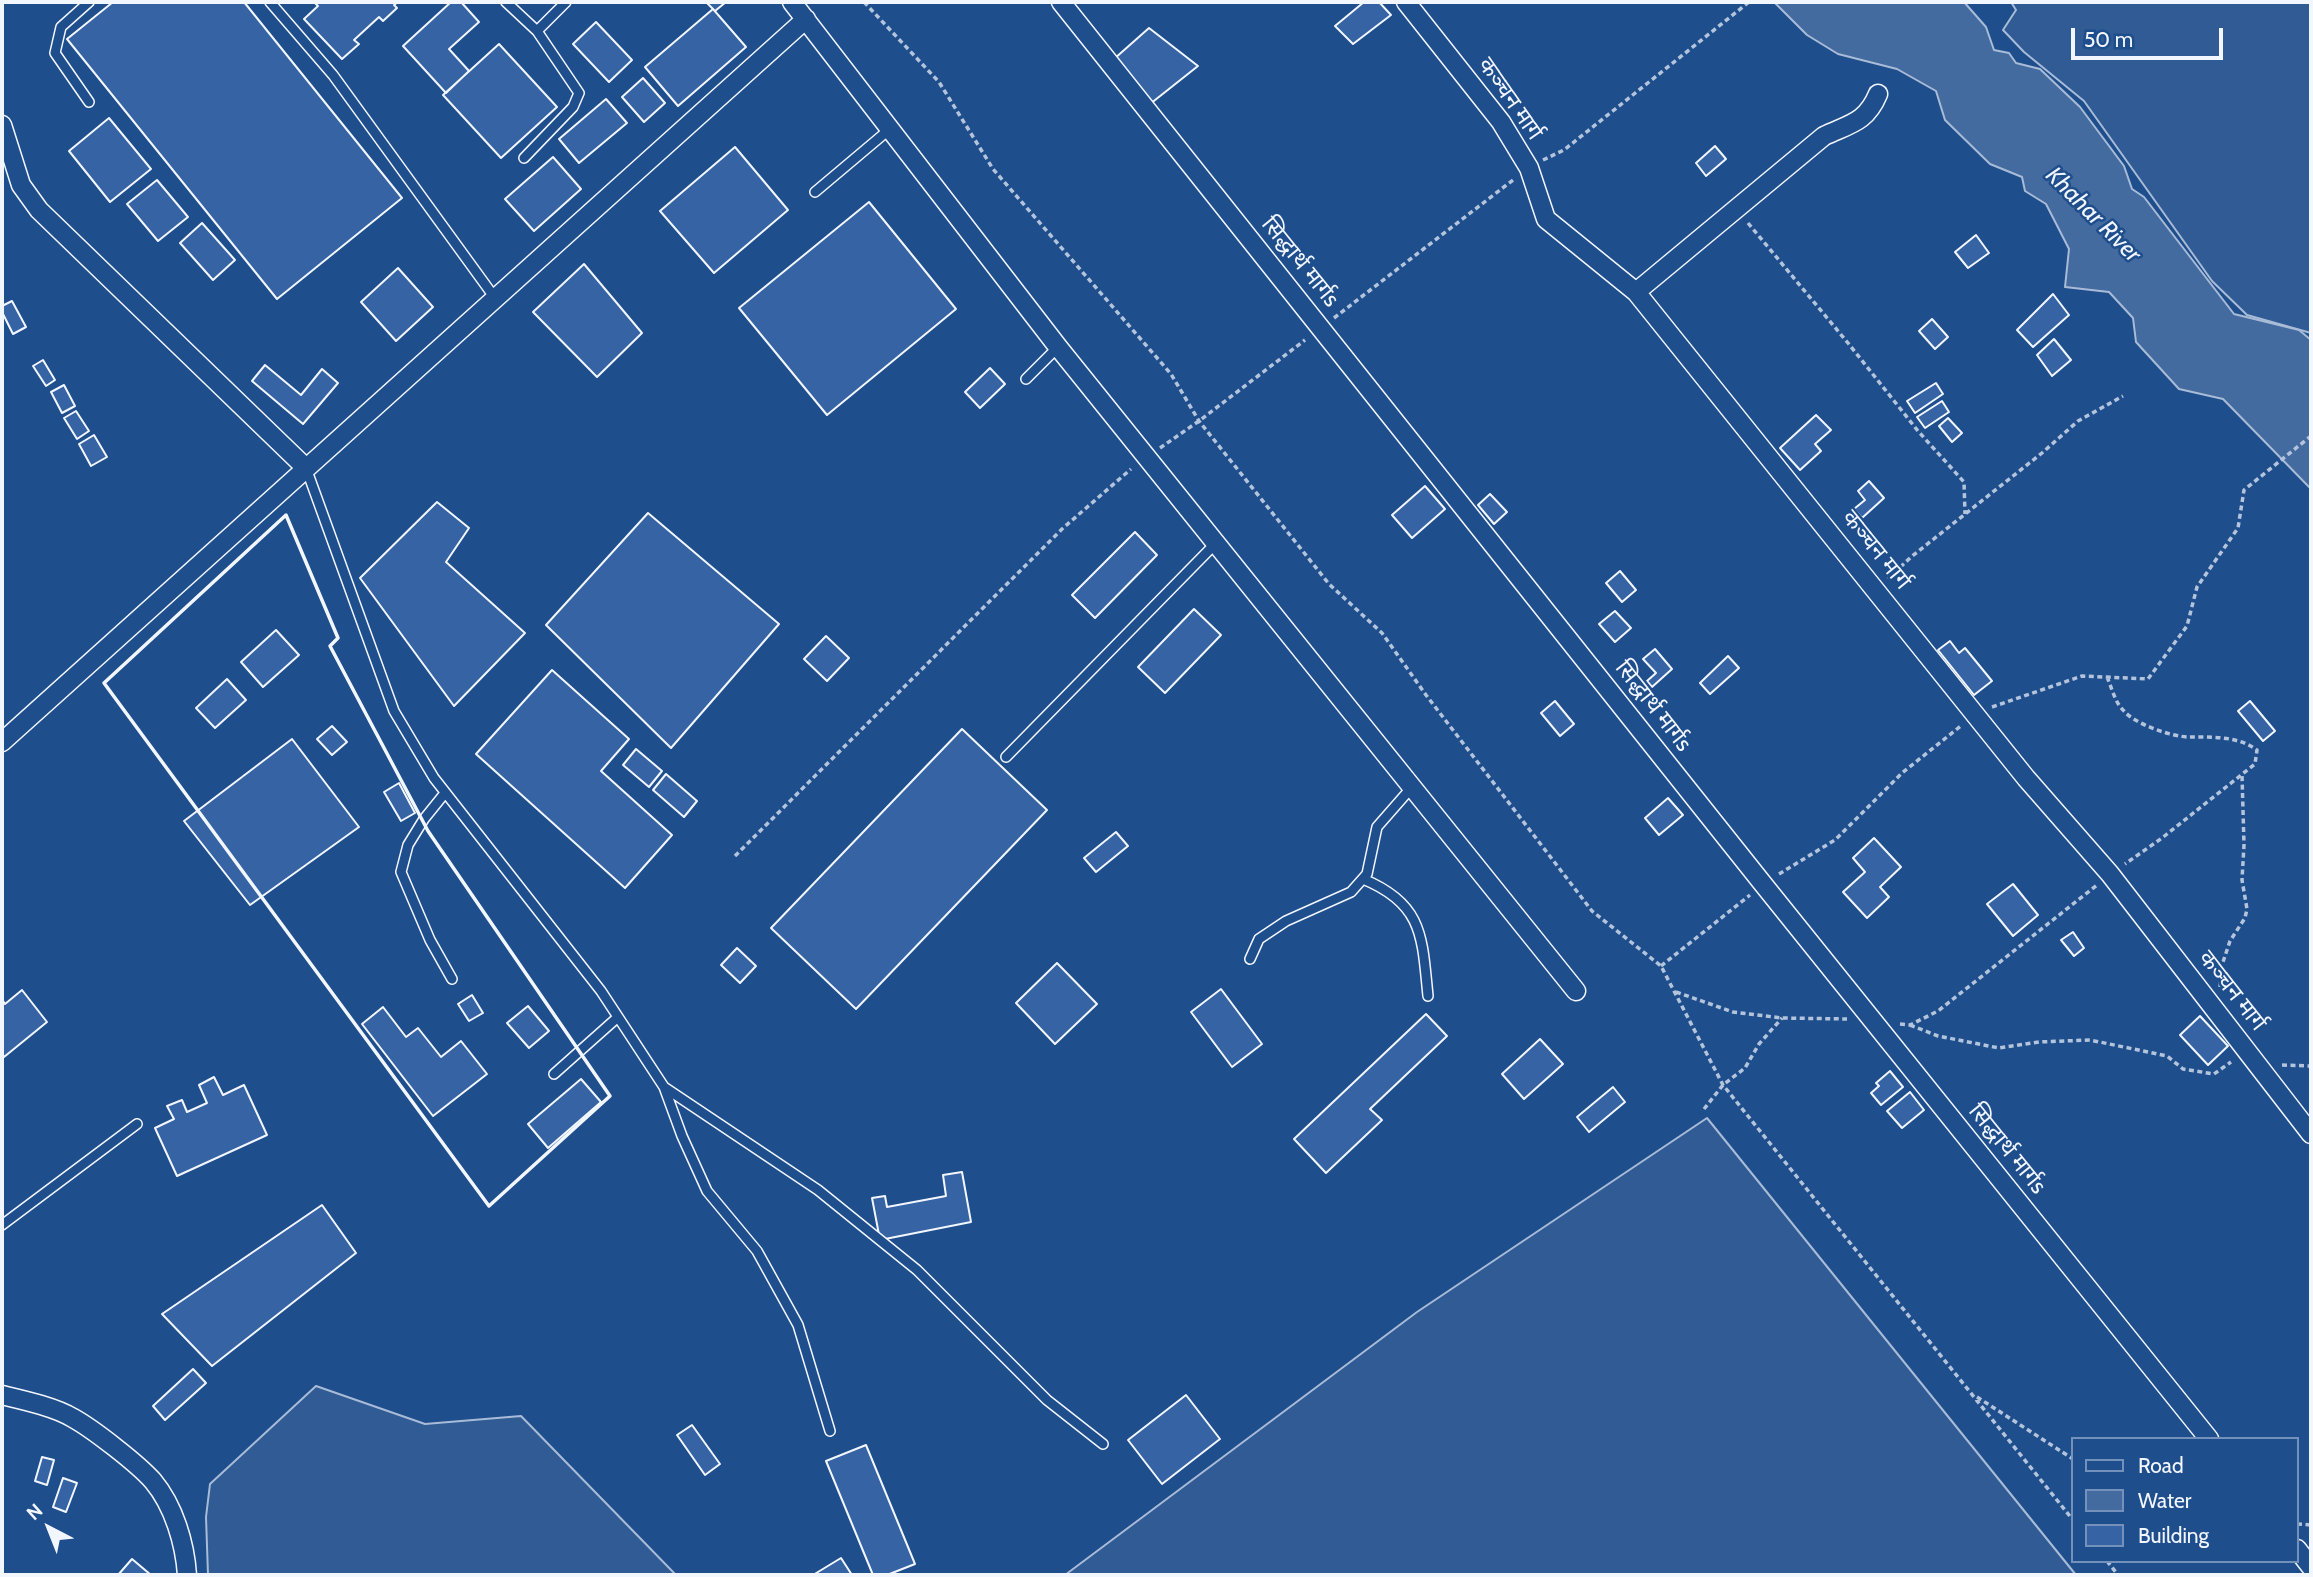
<!DOCTYPE html>
<meta charset="utf-8">
<style>
body{margin:0}
#map{position:relative;width:2313px;height:1577px;overflow:hidden;background:#1f4e8c;font-family:Cabin,sans-serif}
canvas{display:block}
.frame{position:absolute;inset:0;border:4px solid #f2f6ff;pointer-events:none}
.legend{position:absolute;left:2071px;top:1437px;width:228px;height:126px;box-sizing:border-box;background:#1f4e8c;border:2px solid #7391ba;margin:0;padding:9px 12px;list-style:none;font-size:21px;color:#f2f6ff}
.legend li{display:flex;align-items:center;gap:14px;height:35px}
.legend b{width:35px;border:2px solid #7391ba}
.north{position:absolute;left:14px;top:1493px;width:70px;height:70px;-webkit-text-stroke:5px #1f4e8c;paint-order:stroke;rotate:318deg;font-size:19px;font-weight:700;line-height:28px;text-align:center;color:#f2f6ff}
.north::after{content:'';display:block;margin:auto;width:24px;height:32px;background:#f2f6ff;clip-path:polygon(50% 0,100% 100%,50% 72%,0 100%)}
.scale{position:absolute;left:2071px;top:28px;width:152px;height:32px;box-sizing:border-box;border:4px solid #f2f6ff;border-top:0;padding-left:9px;font-size:21px;line-height:24px;white-space:nowrap;color:#f2f6ff;-webkit-text-stroke:5px #1f4e8c;paint-order:stroke}
</style>
<div id="map">
<canvas width="2313" height="1577"></canvas>
<div class="frame"></div>
<ul class="legend">
<li><b style="height:9px;background:#1f4e8c"></b>Road</li>
<li><b style="height:19px;background:#446ba0"></b>Water</li>
<li><b style="height:19px;background:#3563a3"></b>Building</li>
</ul>
<div class="north">N</div>
<div class="scale">50 m</div>
</div>
<script>
const context = document.querySelector('canvas').getContext('2d');
context.lineJoin = 'round';
function paint(path, color) { context.fillStyle = color; context.fill(path, 'evenodd'); }
function stroke(path, color, width, dash) { context.strokeStyle = color; context.lineWidth = width; context.lineCap = dash ? 'butt' : 'round'; context.setLineDash(dash || []); context.stroke(path); }
function write(font, color, halo, rows, align = 'center') {
  context.font = font + ' Cabin,"Noto Sans Devanagari",sans-serif'; context.lineWidth = 5; context.setLineDash([]); context.textBaseline = 'middle'; context.strokeStyle = halo; context.fillStyle = color; for (const [text, x, y, turn = 0] of rows) {
    context.save(); context.translate(x, y); context.rotate((+turn || 0) * Math.PI / 180); context.textAlign = isNaN(turn) ? turn : align; if (halo) context.strokeText(text, 0, 0); context.fillText(text, 0, 0); context.restore();
  }
}
const built = new Path2D(`
 M2011 2H2311V333L2247 315 2212 281 2084 101 2024 52 2003 30 2016 10Z
 M1707 1118 2076 1575H1065L1417 1312Z
 M316 1386 425 1424 521 1416 676 1575H208L206 1517 210 1484Z`);
paint(built, '#305b95');
stroke(built, '#a8bbd7', 2);
const water = new Path2D(`
 M1774 2H1964L1986 27 1994 50 2009 53 2016 63 2040 69 2080 107 2124 166 2132 189 2144 197 2234 314 2299 330 2311 340V489L2223 399 2179 389 2136 342 2133 318 2109 292 2065 287 2069 249 2046 204 2025 191 2022 177 1990 164 1945 120 1936 91 1897 69 1838 54 1807 35Z`);
paint(water, '#446ba0');
stroke(water, '#a8bbd7', 2);
const building = new Path2D(`
 M113 2H244L402 198 277 299 67 39Z
 M314 2H398L394 5 397 8 383 21 379 17 354 40 359 44 342 59 304 19 318 6Z
 M451 2H461L479 22 449 49 469 71 446 93 403 46Z
 M706 2H726L715 11Z
 M1364 2H1379L1391 15 1353 44 1335 26Z
 M713 9 746 47 678 106 645 67Z
 M596 22 632 60 609 82 573 44Z
 M1149 28 1198 66 1145 108 1114 59Z
 M499 44 557 107 501 158 443 95Z
 M643 78 665 103 644 122 622 97Z
 M606 99 627 123 579 163 559 139Z
 M109 118 151 169 110 202 69 151Z
 M1715 146 1726 159 1706 176 1696 163Z
 M735 147 788 210 714 273 660 211Z
 M553 157 581 189 534 231 505 199Z
 M157 180 188 217 158 241 127 204Z
 M869 202 956 309 827 415 739 308Z
 M202 223 235 260 213 280 180 243Z
 M1976 235 1989 253 1968 268 1955 252Z
 M584 264 642 333 597 377 533 312Z
 M398 268 433 307 396 341 361 302Z
 M2053 294 2069 315 2033 347 2017 330Z
 M12 301 26 327 13 334 2 312V306Z
 M1932 319 1948 337 1935 349 1919 331Z
 M2054 339 2071 360 2052 376 2037 355Z
 M43 360 55 380 46 386 33 366Z
 M265 365 301 395 322 369 338 383 303 424 252 381Z
 M990 368 1005 384 980 408 965 392Z
 M1936 383 1943 394 1915 413 1907 401Z
 M64 385 75 406 62 413 51 392Z
 M1942 401 1949 412 1925 428 1917 417Z
 M76 411 89 431 77 439 64 418Z
 M1816 415 1831 430 1815 444 1821 451 1800 470 1780 448Z
 M1948 418 1962 433 1952 442 1939 426Z
 M94 435 107 457 91 466 79 444Z
 M1869 481 1884 498 1862 518 1854 509 1865 500 1858 491Z
 M1425 486 1445 509 1412 538 1392 515Z
 M1490 494 1507 512 1494 524 1478 505Z
 M437 502 469 528 446 562 525 633 454 706 360 578Z
 M648 513 779 624 671 748 546 625Z
 M1135 532 1157 555 1095 618 1072 595Z
 M1620 571 1636 590 1622 602 1606 583Z
 M1194 609 1221 635 1165 693 1138 667Z
 M1615 611 1631 628 1615 642 1599 624Z
 M276 630 299 655 263 687 241 662Z
 M826 636 849 658 827 681 804 659Z
 M1950 641 1959 653 1965 648 1992 681 1974 695 1938 650Z
 M1655 649 1672 669 1652 687 1647 681 1656 673 1643 659Z
 M1728 656 1739 668 1710 694 1700 683Z
 M552 670 629 739 601 771 672 835 625 888 476 754Z
 M227 679 246 700 215 728 196 708Z
 M1555 701 1574 724 1560 736 1541 713Z
 M2250 701 2275 731 2263 741 2238 711Z
 M332 726 347 742 332 755 317 739Z
 M962 729 1047 810 856 1009 771 928Z
 M292 739 359 827 250 905 184 821Z
 M636 749 662 771 649 787 623 765Z
 M666 774 697 801 684 817 653 790Z
 M399 783 415 813 401 821 384 792Z
 M1668 798 1683 815 1659 835 1645 818Z
 M1116 832 1128 846 1096 872 1084 858Z
 M1874 838 1901 867 1880 887 1889 897 1867 918 1843 892 1865 872 1853 858Z
 M2013 884 2038 915 2013 936 1987 904Z
 M2073 932 2084 948 2074 956 2061 940Z
 M737 948 756 966 740 983 721 965Z
 M1057 963 1097 1004 1055 1044 1016 1003Z
 M1221 989 1262 1044 1232 1067 1191 1012Z
 M22 990 47 1022 4 1057 2 1053V999L5 1004Z
 M472 995 483 1013 469 1021 458 1004Z
 M528 1006 549 1031 529 1048 507 1023Z
 M383 1007 406 1037 418 1028 441 1057 461 1041 487 1074 433 1116 362 1024Z
 M1426 1014 1447 1036 1370 1109 1382 1120 1326 1173 1294 1139Z
 M2200 1016 2228 1046 2208 1065 2180 1035Z
 M1540 1039 1563 1064 1524 1099 1502 1074Z
 M1890 1071 1903 1087 1881 1105 1871 1093 1879 1086 1876 1083Z
 M214 1077 223 1095 244 1085 267 1135 177 1176 155 1128 174 1119 167 1106 182 1100 187 1112 207 1103 199 1085Z
 M581 1079 601 1102 548 1148 528 1124Z
 M1613 1087 1625 1102 1589 1132 1577 1117Z
 M1910 1092 1924 1110 1902 1128 1887 1111Z
 M962 1172 971 1222 880 1240 872 1198 885 1196 887 1207 946 1196 943 1175Z
 M322 1205 356 1253 212 1366 162 1314Z
 M193 1369 206 1383 165 1420 153 1406Z
 M1186 1395 1220 1439 1162 1484 1128 1440Z
 M692 1425 720 1464 705 1475 677 1435Z
 M866 1445 915 1564 887 1575H873L826 1461Z
 M42 1457 54 1460 47 1485 35 1481Z
 M63 1478 77 1483 66 1512 53 1507Z
 M841 1558 852 1575H813Z
 M132 1559 151 1575H118Z`);
paint(building, '#3563a3');
stroke(building, '#f2f6ff', 2);
const service = new Path2D(`
 M89 2 61 27 55 53 89 102
 M270 2 333 75 495 298
 M506 2 537 31
 M524 158 573 107 579 93 537 31 566 2
 M815 192 891 128
 M1026 379 1058 347
 M306 468 394 711 434 778 601 991 664 1087 682 1136 707 1191 757 1251 798 1325 830 1431
 M1006 757 1216 543
 M445 793 424 819 408 845 401 872 430 940 452 979
 M1363 879C1424 904 1422 938 1428 996
 M1250 959 1259 939 1286 921 1351 892 1367 874 1377 827 1412 787
 M554 1074 618 1017
 M664 1087 818 1190 917 1270 1047 1400 1103 1444
 M2 1225 137 1124`);
const minor = new Path2D(`
 M792 2 1058 347 1576 991
 M1061 2 1763 884 2209 1439
 M1406 2 1501 122 1529 168 1546 219 1636 292 2026 778 2110 874 2311 1134
 M2 125 21 185 39 210 306 468
 M1636 292 1824 136C1849 124 1866 123 1878 94
 M2 742 806 19
 M2 1395C23 1400 55 1407 73 1418 93 1429 138 1464 153 1481 174 1506 185 1544 187 1575
 M2297 1549 2311 1567`);
stroke(service, '#f2f6ff', 12);
stroke(minor, '#f2f6ff', 21);
stroke(new Path2D(`
 M864 2 939 82 993 169 1171 374 1199 421 1329 584 1382 633 1426 695 1592 911 1661 966 1723 1085 2073 1520
 M1543 160 1564 150 1749 2
 M1748 223 1848 343 1918 431 1964 482 1965 514
 M1334 318 1513 180
 M1160 448 1199 421 1305 340
 M1888 579 1911 557 2042 453 2078 421 2123 396
 M2107 677C2112 688 2115 703 2124 711 2135 724 2172 737 2189 737 2212 737 2238 736 2257 750L2255 764 2162 838 2125 864
 M1992 707 2082 676 2148 679 2187 626 2197 587 2238 528 2244 490 2311 436
 M735 856 1062 529 1131 469
 M1779 874 1835 840 1902 773 1962 725
 M1661 966 1750 895
 M2220 987 2222 965 2230 941 2245 918 2247 909 2242 880 2244 845 2242 775
 M1676 992 1733 1012 1782 1018 1847 1019
 M1900 1024 1910 1025 1938 1011 2097 885
 M1910 1025 1938 1036 1999 1048 2039 1042 2090 1040 2167 1056 2183 1069 2214 1074 2231 1062
 M2282 1065 2311 1066
 M1704 1109 1723 1085 1745 1068 1759 1044 1782 1018
 M1977 1397 2073 1459
 M2297 1524 2311 1525
 M2107 1561 2118 1575`), '#b3c4dc', 3.5, [5, 3.5]);
stroke(service, '#1f4e8c', 9);
stroke(minor, '#1f4e8c', 18);
stroke(new Path2D(`
 M286 515 338 638 330 646 428 831 610 1096 489 1206 104 683Z`), '#f2f6ff', 3.5);
write('23px', '#f2f6ff', '#1f4e8c', [
 ["कञ्चन मार्ग",1510,99,55],
 ["सिद्धार्थ मार्गs",1300,262,51],
 ["कञ्चन मार्ग",1876,550,51],
 ["सिद्धार्थ मार्गs",1653,706,52],
 ["कञ्चन मार्ग",2232,991,52],
 ["सिद्धार्थ मार्गs",2007,1149,51]
]);
write('italic 24px', '#f2f6ff', '#1f4e8c', [
 ["Khahar River",2093,215,45]
]);
</script>
